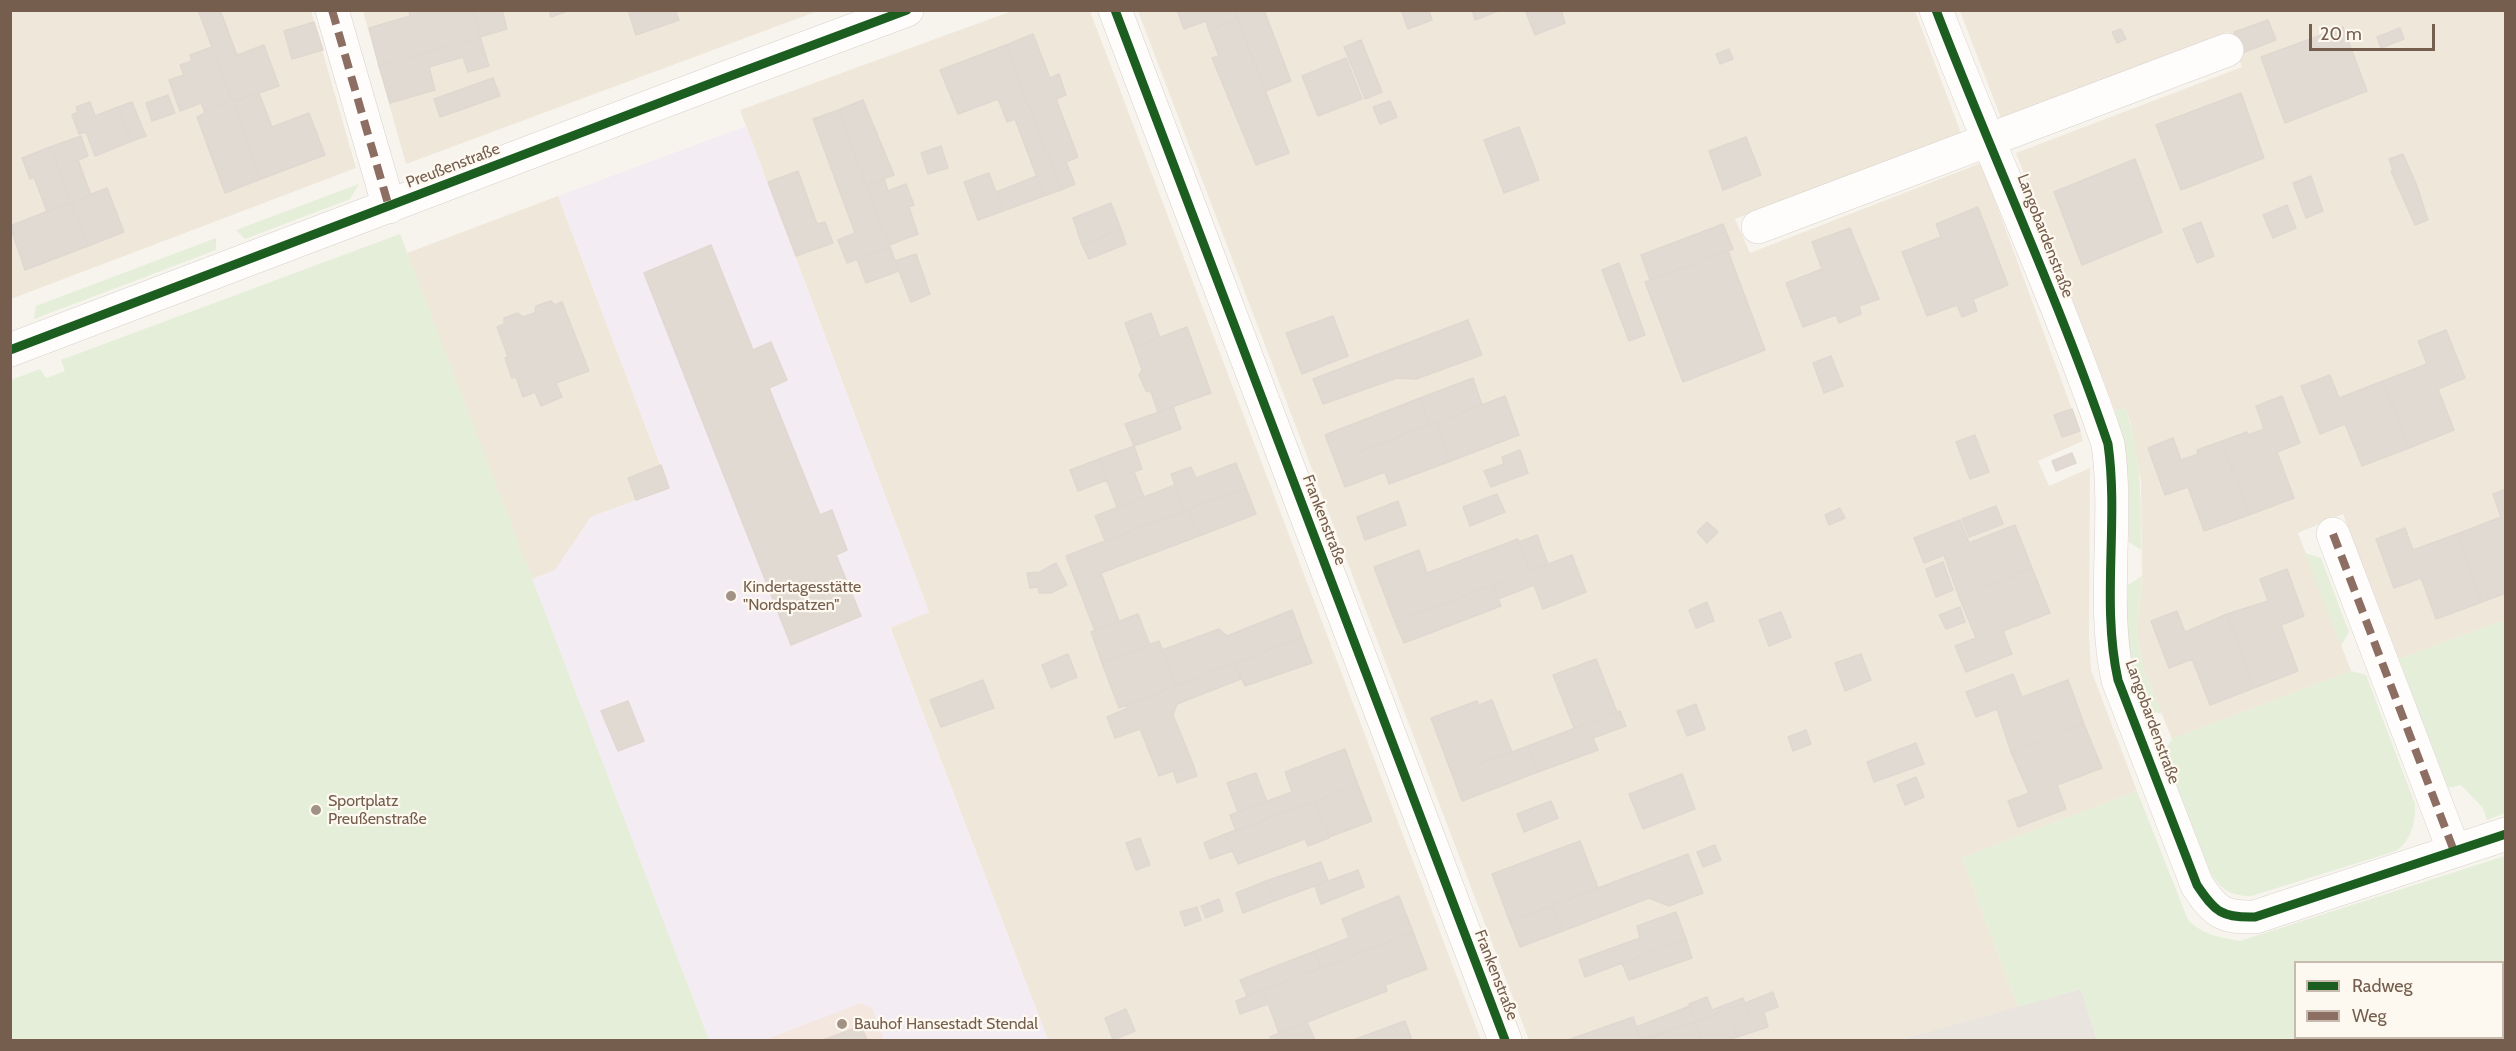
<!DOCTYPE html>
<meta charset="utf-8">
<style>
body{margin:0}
#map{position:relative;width:2516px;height:1051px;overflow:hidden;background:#f7f4ed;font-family:Cabin,sans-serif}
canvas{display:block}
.frame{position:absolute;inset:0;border:12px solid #755e4e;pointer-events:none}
.legend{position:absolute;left:2294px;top:961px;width:210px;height:78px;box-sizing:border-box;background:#fef9f0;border:2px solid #c7bbaf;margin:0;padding:8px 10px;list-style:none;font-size:18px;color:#755e4e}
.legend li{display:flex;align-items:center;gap:12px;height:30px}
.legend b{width:30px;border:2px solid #c7bbaf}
.scale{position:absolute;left:2309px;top:24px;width:126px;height:27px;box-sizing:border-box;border:3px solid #755e4e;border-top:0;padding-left:8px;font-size:18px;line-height:21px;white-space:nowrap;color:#755e4e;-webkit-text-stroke:4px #fef9f0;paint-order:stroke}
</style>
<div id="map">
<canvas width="2516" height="1051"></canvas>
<div class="frame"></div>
<ul class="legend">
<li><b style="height:8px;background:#1b5e20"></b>Radweg</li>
<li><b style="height:8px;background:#8d6e63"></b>Weg</li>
</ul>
<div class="scale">20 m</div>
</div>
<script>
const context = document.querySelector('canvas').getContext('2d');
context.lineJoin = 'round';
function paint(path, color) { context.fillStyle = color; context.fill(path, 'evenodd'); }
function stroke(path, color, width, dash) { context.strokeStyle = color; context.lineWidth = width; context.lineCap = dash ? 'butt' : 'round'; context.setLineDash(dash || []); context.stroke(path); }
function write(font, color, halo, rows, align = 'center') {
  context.font = font + ' Cabin,sans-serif'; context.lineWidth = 4.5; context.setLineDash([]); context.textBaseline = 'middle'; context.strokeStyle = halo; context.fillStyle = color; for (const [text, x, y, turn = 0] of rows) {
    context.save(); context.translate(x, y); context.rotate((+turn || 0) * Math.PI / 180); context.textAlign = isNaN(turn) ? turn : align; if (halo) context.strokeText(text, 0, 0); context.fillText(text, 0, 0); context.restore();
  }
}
paint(new Path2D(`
 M11 11H311L356 168 11 299Z
 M363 11H818L406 164Z
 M1012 11H1090L1481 1040H1048L890 627 929 612 740 110Z
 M1138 11H1915L1961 133 1735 219 1750 253 1981 163 2080 431 2083 441 2038 461 2049 486 2090 468 2089 637 2091 670 2137 791 1962 858 2018 1007 1899 1040H1529Z
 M1960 11H2505V620L2399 659 2343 514 2298 533 2351 671 2172 739 2143 667 2137 632 2142 580 2141 482 2131 424 2125 408 2115 411 2016 153 2242 67 2228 32 2001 118Z
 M558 196 669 488 591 517 555 571 532 579 407 253Z`), '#f0e7db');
paint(new Path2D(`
 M860 1003 872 1007 884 1040H764Z`), '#f4e7df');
paint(new Path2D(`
 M2081 989 2097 1040H1899Z`), '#eae4de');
paint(new Path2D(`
 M746 126 929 612 890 628 1048 1040H884L872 1008 860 1003 764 1040H709L532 579 555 570 591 517 669 488 558 196Z`), '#f4ecf3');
paint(new Path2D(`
 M359 184 350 199 245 239 236 230Z
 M400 234 709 1040H11V380L40 369 46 378 65 371 61 360Z
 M216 238V250L34 319 36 306Z
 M2125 408C2142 453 2141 501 2141 550L2129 542C2130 497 2129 455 2115 411Z
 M2305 553 2321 558 2349 632 2341 646Z
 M2142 576 2137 632 2143 667 2162 714 2146 710 2128 658 2126 635 2128 585Z
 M2505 620V813L2487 820 2483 808 2461 785 2448 788 2399 659Z
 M2351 671 2366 675 2415 804C2415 824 2412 839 2396 851L2251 896C2231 896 2222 890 2211 874L2164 753 2172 739Z
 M2137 791 2188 920C2203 935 2219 937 2240 941L2505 856V1040H2097L2081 989 2018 1007 1962 858ZM2296 962H2502V1038H2296Z`), '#e4eed9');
const building = new Path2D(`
 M198 10H220L237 55 264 45 279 86 233 102Z
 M414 10H472L480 37 379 66 369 28 410 16 409 12Z
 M472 10H502L507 29 480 37Z
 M549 10H571L551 17Z
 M628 10H675L679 20 636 35Z
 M1177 10H1234L1238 19 1209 31 1206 21 1184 29Z
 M1234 10H1264L1291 81 1265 91Z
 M1401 10H1429L1432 20 1408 29Z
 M1472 10H1501L1475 20Z
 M1525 10H1561L1565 23 1535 35Z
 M1238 19 1289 153 1256 165 1212 58 1219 56 1209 31Z
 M2268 20 2276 40 2242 53 2234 32Z
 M314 22 323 50 292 59 284 31Z
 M2343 27 2367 91 2285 123 2261 57Z
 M2400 28 2404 39 2381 48 2377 37Z
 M2121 29 2126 39 2117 43 2112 32Z
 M1033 34 1050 78 1059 74 1066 95 1056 99 1078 157 1066 162 1075 184 1061 190 1006 45Z
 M480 37 489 66 468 72 463 57 429 67 435 90 390 103 379 66Z
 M1361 40 1382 92 1365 99 1344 47Z
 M1006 45 1061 190 1044 196 1015 119 1007 122 998 99 958 114 940 70Z
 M212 47 232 100 204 110 201 103 180 111 169 80 184 75 180 65 192 61 190 55Z
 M1729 49 1733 59 1720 64 1716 54Z
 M1346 58 1362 99 1318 116 1302 76Z
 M493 78 500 96 440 117 434 99Z
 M259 93 272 127 309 113 325 155 261 179 233 102Z
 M2241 93 2264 158 2181 190 2156 125Z
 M168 95 175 113 152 121 146 103Z
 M232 100 261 179 225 193 197 117 205 113 204 110Z
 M863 100 894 175 866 185 838 110Z
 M1390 101 1397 117 1380 124 1373 107Z
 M90 102 95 116 118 107 132 141 95 156 86 132 79 134 72 115 78 112 76 107Z
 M132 102 146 136 132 141 118 107Z
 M838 110 890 247 847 263 838 240 855 233 813 119Z
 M1519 127 1539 180 1504 193 1484 140Z
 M81 136 88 156 78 160 91 195 71 202 50 147Z
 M1746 137 1761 175 1723 190 1709 151Z
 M941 146 948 168 928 174 921 153Z
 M50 147 71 202 47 212 34 177 30 179 22 158Z
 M2403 154 2417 186 2428 220 2415 225 2391 171 2393 170 2389 159Z
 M2135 159 2162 232 2082 265 2054 192Z
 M798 171 817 224 825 222 833 243 796 256 768 182Z
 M989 173 1003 211 978 220 964 182Z
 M1037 176 1044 196 1003 211 996 192Z
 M2311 176 2323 211 2306 218 2293 183Z
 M884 179 888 191 906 184 914 205 909 207 918 234 889 245 866 185Z
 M107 188 124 232 88 246 71 202Z
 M71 202 88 246 25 270 10 226Z
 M1111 203 1121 229 1082 245 1073 218Z
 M2287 205 2296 228 2273 238 2263 215Z
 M1978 207 2008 285 1973 299 1977 311 1962 317 1957 305 1927 316 1902 252 1941 237 1936 224Z
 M2201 222 2214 256 2197 263 2183 229Z
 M1723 224 1733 249 1650 280 1641 255Z
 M1850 228 1879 299 1859 306 1861 314 1839 323 1836 315 1803 327 1786 283 1822 269 1812 242Z
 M1121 229 1126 244 1089 259 1082 245Z
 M711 245 753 350 771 342 787 380 769 388 820 515 832 510 847 550 836 555 861 616 791 645 644 273Z
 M890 247 899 271 866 283 857 259Z
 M1728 251 1765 350 1683 382 1645 282Z
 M916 254 930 294 911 302 895 261Z
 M1619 263 1645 335 1629 341 1602 270Z
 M551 301 555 305 562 302 589 371 556 383 562 397 541 406 535 392 523 397 516 377 512 378 505 358 508 357 497 327 504 324V318L518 313 523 317 535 313 536 306Z
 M1151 313 1160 338 1134 347 1125 323Z
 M1333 316 1348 356 1302 374 1286 333Z
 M1468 320 1482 355 1416 379 1397 378 1323 404 1313 379Z
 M1187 327 1211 393 1158 412 1151 392 1146 391 1139 375 1142 370 1134 347Z
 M2446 330 2465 378 2438 389 2454 430 2409 448 2383 381 2427 364 2418 341Z
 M1831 356 1843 386 1824 393 1813 363Z
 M2330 375 2339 398 2383 381 2409 448 2362 466 2345 424 2320 434 2301 386Z
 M1473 378 1482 405 1429 425 1420 398Z
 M1505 396 1519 435 1451 461 1437 422Z
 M2282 396 2300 443 2277 452 2294 498 2249 515 2222 441 2247 432 2248 435 2264 429 2256 406Z
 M1420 398 1429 425 1335 461 1325 435Z
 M1173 407 1181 429 1134 446 1125 424Z
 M2072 409 2080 431 2062 437 2054 415Z
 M1437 422 1451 461 1389 484 1385 472 1345 487 1335 461Z
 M1975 435 1989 472 1970 479 1956 442Z
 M2173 438 2181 460 2198 454 2197 450 2222 441 2249 515 2204 531 2188 487 2165 495 2148 448Z
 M1134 446 1142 469 1134 472 1144 497 1117 507 1099 459Z
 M1520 450 1528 473 1491 487 1484 471 1504 464 1502 457Z
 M2072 453 2076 463 2056 471 2052 461Z
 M1099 459 1107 480 1078 491 1070 470Z
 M1236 463 1246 488 1184 511 1171 474 1191 467 1196 478Z
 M661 465 669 488 636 500 628 478Z
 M1175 485 1184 511 1105 541 1095 516Z
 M1246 488 1256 514 1199 536 1188 509Z
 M2506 489V593L2482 602 2457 534 2501 517 2493 494Z
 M1497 494 1505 512 1470 526 1463 507Z
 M1398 501 1406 525 1365 540 1357 517Z
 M1996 506 2003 524 1969 537 1962 519Z
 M1840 508 1845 518 1829 525 1825 515Z
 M1188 509 1199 536 1101 573 1119 621 1095 631 1066 556Z
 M1960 520 1969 543 2015 525 2032 568 1959 597 1944 555 1924 563 1914 538Z
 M1707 522 1718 532 1707 543 1697 532Z
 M2405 528 2413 550 2457 534 2482 602 2436 619 2421 578 2394 588 2376 539Z
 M1537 535 1548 564 1530 571 1519 542Z
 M1518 539 1530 571 1395 622 1374 567 1419 550 1427 573Z
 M1572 555 1586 592 1543 609 1534 585 1498 599 1493 585Z
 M1943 562 1953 590 1936 597 1926 569Z
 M1056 563 1067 585 1051 593H1039L1038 587 1030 588 1027 573 1040 572Z
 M2032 568 2050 613 2003 631 2012 654 1966 672 1955 646 1976 638 1959 597Z
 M2287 569 2304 616 2281 625 2298 671 2254 688 2227 614 2268 601 2260 579Z
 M1493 585 1501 606 1404 643 1395 622Z
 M1707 602 1714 621 1696 628 1689 610Z
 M1960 607 1965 622 1946 629 1939 615Z
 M1292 610 1302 637 1175 686 1162 650 1219 629 1227 636Z
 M2177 611 2185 632 2227 614 2254 688 2210 705 2192 659 2169 668 2151 621Z
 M1781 612 1791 637 1769 646 1759 620Z
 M1138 614 1150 645 1102 663 1091 632Z
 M1302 637 1312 663 1245 686 1235 663Z
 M1159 641 1175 686 1119 708 1102 663Z
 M1068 654 1077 677 1051 688 1042 665Z
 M1861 654 1871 680 1845 691 1835 663Z
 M1596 659 1617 712 1574 728 1553 675Z
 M1235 663 1241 679 1177 704 1173 715 1193 764 1159 776 1140 729 1115 738 1107 717 1128 708 1126 705Z
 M2013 674 2022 697 2068 680 2084 724 2011 752 1997 709 1976 717 1966 692Z
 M983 680 994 708 941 727 930 700Z
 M1492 700 1512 752 1452 774 1431 718 1477 701 1479 705Z
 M628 701 644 741 618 751 601 711Z
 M1696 704 1705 729 1687 736 1677 711Z
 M1620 711 1626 726 1593 738 1598 750 1538 772 1528 746Z
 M2084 724 2102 768 2057 785 2066 809 2018 827 2008 801 2029 793 2011 752Z
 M1806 730 1811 744 1793 751 1788 737Z
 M1916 743 1924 764 1874 782 1867 762Z
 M1528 746 1538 772 1462 801 1452 774Z
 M1345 749 1358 785 1236 831 1230 815 1292 792 1285 772Z
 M1193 764 1197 776 1177 783 1173 771Z
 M1256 773 1267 802 1238 812 1227 783Z
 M1682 774 1695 809 1643 829 1629 794Z
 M1916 777 1924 797 1905 805 1897 785Z
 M1358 785 1372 821 1329 837 1315 801Z
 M1315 801 1329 838 1308 846 1305 839 1238 864 1225 834Z
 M1551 801 1558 818 1524 832 1517 814Z
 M1225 834 1232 851 1210 859 1204 843Z
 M1140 838 1150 865 1136 870 1126 843Z
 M1580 841 1598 888 1510 922 1492 874Z
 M1715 845 1721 860 1703 867 1697 852Z
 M1688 854 1703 893 1669 906 1649 898 1563 931 1553 905Z
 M1321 862 1328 881 1274 901 1266 881Z
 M1358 870 1364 887 1321 904 1315 886Z
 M1266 881 1274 901 1243 913 1236 893Z
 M1399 896 1413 932 1321 968 1315 951 1349 938 1342 919Z
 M1219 899 1223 911 1206 918 1201 906Z
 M1553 905 1563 931 1520 947 1510 922Z
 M1197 907 1201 920 1185 926 1180 912Z
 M1676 912 1686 939 1585 977 1579 960 1640 938 1637 926Z
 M1413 932 1427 969 1385 985 1387 991 1279 1033 1263 990Z
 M1686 939 1692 958 1629 980 1622 963Z
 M1315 951 1321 968 1247 996 1240 980Z
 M1263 990 1268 1004 1240 1014 1236 1001Z
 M1773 992 1778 1007 1764 1012 1768 1027 1737 1037 1732 1022 1750 1015 1745 1003Z
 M1707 997 1712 1010 1743 998 1745 1003 1697 1021 1689 1004Z
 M1745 1003 1750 1015 1732 1022 1737 1037 1728 1040H1701L1694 1022Z
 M1690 1006 1697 1021 1641 1040 1636 1027Z
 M1126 1009 1135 1031 1113 1040 1105 1018Z
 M1633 1017 1641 1040H1568Z
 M1405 1021 1412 1040H1353Z
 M1307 1022 1315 1040H1271L1270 1037Z
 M1694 1022 1701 1040H1646Z
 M861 1026 867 1040H823Z`);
paint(building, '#e1dad2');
stroke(building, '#e0d8d0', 1.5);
const minor = new Path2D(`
 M332 10 389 207
 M1115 10 1505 1040
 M1936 10C1992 156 2058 297 2108 444 2119 522 2101 603 2118 680L2197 885C2215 912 2222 918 2255 917L2506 834
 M1758 227 2227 50
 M10 350 725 78 907 10
 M2333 534 2454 851`);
stroke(minor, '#d7d1cb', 34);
stroke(minor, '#fefdfc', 33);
stroke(new Path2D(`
 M332 10 389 207
 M2333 534 2454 851`), '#8d6e63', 8, [15, 8]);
stroke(new Path2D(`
 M1115 10 1505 1040
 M1936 10C1992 156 2058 297 2108 444 2119 522 2101 603 2118 680L2197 885C2215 912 2222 918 2255 917L2506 834
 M10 350 725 78 907 10`), '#1b5e20', 9);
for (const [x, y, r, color] of [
 [731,596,6,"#a29286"],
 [316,810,6,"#a29286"],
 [842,1024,6,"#a29286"]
]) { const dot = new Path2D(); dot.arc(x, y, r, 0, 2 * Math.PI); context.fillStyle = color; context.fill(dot); stroke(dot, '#fef9f0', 2); }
write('16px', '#755e4e', '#fef9f0', [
 ["Preußenstraße",453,166,-21],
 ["Langobardenstraße",2045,236,69],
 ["Frankenstraße",1324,520,69],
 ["Langobardenstraße",2152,722,70],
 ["Frankenstraße",1496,975,69]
]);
write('16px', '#755e4e', '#fef9f0', [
 ["Kindertagesstätte",743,587],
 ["\"Nordspatzen\"",743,605],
 ["Sportplatz",328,801],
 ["Preußenstraße",328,819],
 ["Bauhof Hansestadt Stendal",854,1024]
], 'left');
</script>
